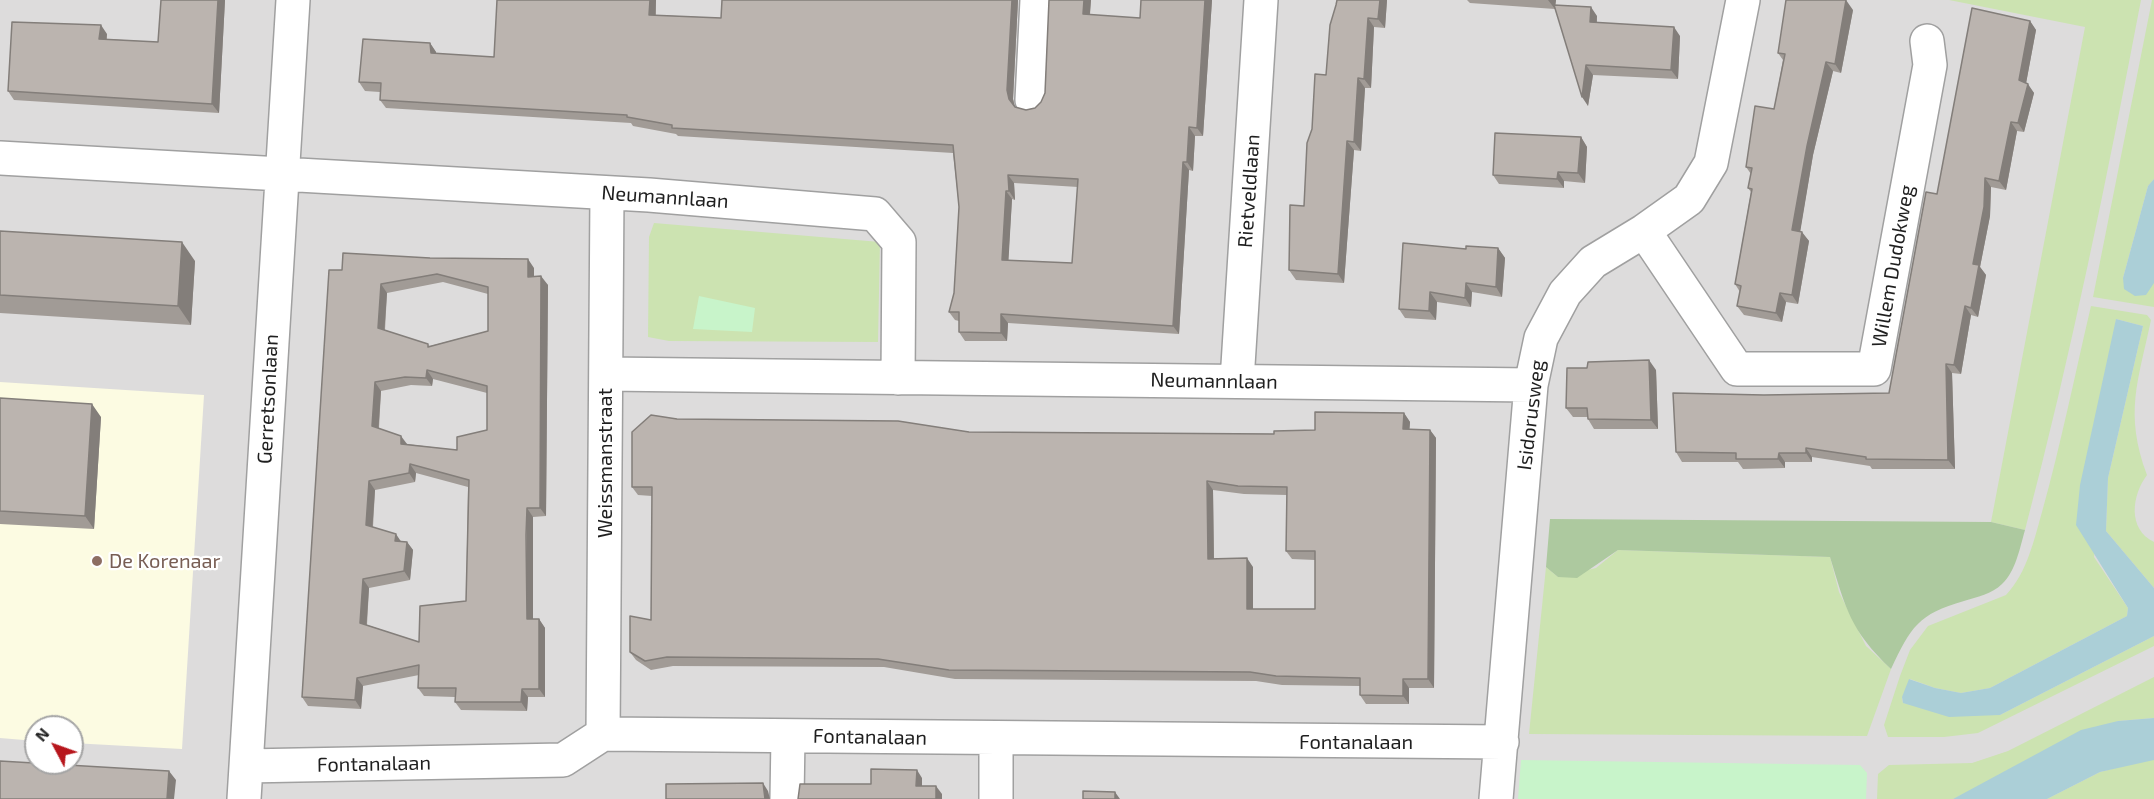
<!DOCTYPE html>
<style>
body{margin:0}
#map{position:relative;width:2154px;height:799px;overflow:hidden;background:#eeebe6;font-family:"Exo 2",sans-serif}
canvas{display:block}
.north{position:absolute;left:24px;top:715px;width:60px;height:60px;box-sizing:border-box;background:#fff;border:2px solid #a5a5a5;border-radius:50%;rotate:311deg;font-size:16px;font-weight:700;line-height:24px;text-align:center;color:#1f1f1f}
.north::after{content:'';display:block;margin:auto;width:21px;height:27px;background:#b7161c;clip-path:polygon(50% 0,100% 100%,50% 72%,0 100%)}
</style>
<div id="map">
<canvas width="2154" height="799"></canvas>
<div class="north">N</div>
</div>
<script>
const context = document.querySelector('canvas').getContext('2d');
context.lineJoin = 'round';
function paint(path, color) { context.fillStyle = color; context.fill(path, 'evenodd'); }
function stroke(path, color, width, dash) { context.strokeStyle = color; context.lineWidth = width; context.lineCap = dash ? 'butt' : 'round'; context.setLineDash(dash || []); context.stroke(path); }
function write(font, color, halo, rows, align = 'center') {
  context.font = font + ' "Exo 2",sans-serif'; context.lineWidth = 4.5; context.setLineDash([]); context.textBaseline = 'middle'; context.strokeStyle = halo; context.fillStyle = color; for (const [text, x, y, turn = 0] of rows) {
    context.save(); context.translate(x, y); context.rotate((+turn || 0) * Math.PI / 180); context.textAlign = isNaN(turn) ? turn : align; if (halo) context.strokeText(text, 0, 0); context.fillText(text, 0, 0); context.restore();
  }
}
paint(new Path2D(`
 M0 0H2154V799H0ZM36 727H72V763H36Z`), '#dddcdc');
paint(new Path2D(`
 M0 382 204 395 182 749 72 743V727H36V741L0 738Z`), '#fcfbe2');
paint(new Path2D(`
 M1949 0H2141C2107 178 2071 355 2025 530L1991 522 2085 27Z
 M2152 0H2154V179L2148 186 2123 278 2154 283V307L2093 297Z
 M654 223 880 242 878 342 669 341 648 337 649 237Z
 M2091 306 2147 315 2151 320C2138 382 2124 413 2147 475 2132 495 2127 529 2154 542V588L2106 531 2108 478 2143 326 2116 319 2094 557 2128 608 2127 616 1990 688 1961 693 1935 688 1910 679 1902 698 1903 703 2000 715 2154 636V646L1978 733 1944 737H1888L1884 725 1900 676 1910 650 1928 626 2006 595C2027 573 2034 540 2042 512 2061 444 2075 374 2091 306Z
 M1618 550 1830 557 1839 592 1866 646 1891 669 1867 736 1529 734 1546 567 1558 577 1596 568Z
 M2154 677V718L2118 721 1953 799H1877L1878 774 1889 765 1972 763 2008 751Z
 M2147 760H2154V799H2047L2100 772Z`), '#cce3b1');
paint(new Path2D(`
 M1550 519 1991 522 2025 530C2020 547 2016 571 2002 584 1992 594 1977 597 1964 601 1918 614 1911 627 1891 669 1850 630 1846 609 1830 557L1618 550 1577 578 1558 577 1546 567Z`), '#adc99f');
paint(new Path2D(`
 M699 296 755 308 752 332 693 329Z
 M1521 760 1860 765 1867 773 1866 799H1518Z`), '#c8f4ca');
paint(new Path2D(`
 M2154 179V283L2146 295 2135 296 2124 289 2123 278 2148 186Z
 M2116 319 2143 326 2108 478 2106 531 2154 588V636L2000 715 1949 717 1903 703 1902 697 1909 679 1935 688 1961 693 1990 688 2127 616 2128 608 2076 525 2080 485Z
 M2154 718V760L2100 772 2047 799H1953L2081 730 2118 721Z`), '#abcfd7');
const minor = new Path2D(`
 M1032 100 1037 0
 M0 158 649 195 875 214 899 242 898 378
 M1644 231 1737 369H1874L1930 65 1927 41
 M606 374 1531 385
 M1237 381 1261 0
 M603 734 607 193
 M246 766 563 760 603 734 1502 742
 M244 799 293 0
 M787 799 788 736
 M996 799V738
 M1496 799 1531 385 1541 338 1565 293 1593 262 1644 231 1689 199 1711 163 1743 0`);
stroke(minor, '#a0a0a0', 36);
stroke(minor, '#fff', 33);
paint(new Path2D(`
 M161 0H225L219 113 14 100 8 91 107 34V39L158 42Z
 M497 0H656V15L721 18 722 0H1018L1013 99 1015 107 1026 110 1035 108 1041 102 1045 93 1049 0H1091L1090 15 1140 18 1141 0H1212L1203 136H1195L1193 171 1189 170 1179 334 1008 323 1007 341H965L959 332V321L955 320 949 312 954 293 959 207 953 153 678 136 676 134 633 126 631 123 386 108 380 100V92L365 91 359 82 430 43 436 52V54L494 57ZM1014 183 1078 187 1072 263 1008 261 1012 199 1015 200Z
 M1337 0H1387L1385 28 1374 27 1371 88H1365L1361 151 1354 150 1344 283 1296 280 1289 270 1304 206 1312 129 1326 75Z
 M1467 0H1556L1555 5 1597 16V23L1680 36 1678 79 1593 75 1588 106 1555 9 1470 3Z
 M1853 10 1841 73 1833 71 1813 155 1800 231 1809 241 1798 304 1786 302 1782 322 1744 315 1737 306 1740 292 1735 284 1751 192 1748 188 1751 174 1746 167 1774 109 1783 60 1778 53Z
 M2030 21 2036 30 2026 83 2034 93 2024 132 2017 131 2006 190 1991 187 1990 216 1980 267 1986 275 1978 317 1971 315 1961 374 1952 373 1955 469H1872L1870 466 1812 457V462H1785V468L1743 469 1738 462H1682L1676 452 1764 395 1889 393 1937 194Z
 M1581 137 1587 147 1585 183 1564 181V188L1499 184 1493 175Z
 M0 231 195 261 191 325 0 313Z
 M1498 248 1505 258 1502 297 1472 292 1471 307 1437 302 1436 320 1405 318 1399 309 1466 249Z
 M534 268V277L548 285 546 516 533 517V619H539L545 628V697H528L527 711 461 710 455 702V697L424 696 418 688 419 675 363 686 361 709 308 706 302 697 342 270ZM443 282 488 294V331L430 346 385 330 387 293ZM433 379 487 393V430L457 450 407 444 379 428 381 391 411 385 432 386ZM416 473 468 487 466 601 419 642 367 625 369 588 410 580 413 550 407 542 401 541 373 527 375 490 415 482Z
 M1656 370 1658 429H1594L1588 419V417H1573L1566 408Z
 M0 398 101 417 94 529 0 524Z
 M1404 413 1410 422 1409 429 1430 430 1436 438 1434 688H1409V704H1366L1360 695V686L1282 685 1256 681 955 679 884 667 673 666 651 670 636 660 630 652 651 620 652 496 638 495 632 487 677 419 969 432 1274 434 1315 430ZM1213 490 1244 494 1287 495 1286 551 1292 559 1315 560V609H1253V567L1214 559Z`), '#a19b96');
paint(new Path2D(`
 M218 0H225L219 113 212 104Z
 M650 0H656L655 23 649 15Z
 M1012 0H1018L1013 99 1015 108 1009 99 1007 90Z
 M1084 0H1091L1089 23 1083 14Z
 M1205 0H1212L1203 136 1197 128Z
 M1380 0H1387L1385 28 1378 19Z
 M1548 0H1556L1555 9Z
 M1846 0 1853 10 1841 73 1835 64Z
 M1591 7 1597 16 1596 31 1590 22Z
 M1368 18 1374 27 1371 88 1364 79Z
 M2030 21 2036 30 2025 89 2019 80Z
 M101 25 107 34 105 47 99 39Z
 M1674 27 1680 36 1678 79 1671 70Z
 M430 43 436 52 437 62 431 53Z
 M1826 62 1833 71 1813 155 1799 239 1792 230 1807 146Z
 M1586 65 1593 75 1588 106 1582 97Z
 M1358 78 1365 88 1361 151 1354 142Z
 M2028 84 2034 93 2024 132 2018 123Z
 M2011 122 2017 131 2006 190 1999 181Z
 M1189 127 1195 136 1193 171 1187 162Z
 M1581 137 1587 147 1585 183 1578 173Z
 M1347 141 1354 150 1344 283 1338 274Z
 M1183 162 1189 170 1179 334 1173 326Z
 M1558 172 1564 181V188L1557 179Z
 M1008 175 1014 183 1015 200 1009 191Z
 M1985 178 1991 187 1990 216 1980 267 1986 275 1978 317 1971 308 1973 264Z
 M1006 191 1012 199 1008 269 1002 260Z
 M1802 232 1809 241 1798 304 1792 295Z
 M182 242 195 261 191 325 178 306Z
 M1498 248 1505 258 1502 297 1496 287Z
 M528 259 534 268V285L528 277Z
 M541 276 548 285 546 516 540 508Z
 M1466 283 1472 292 1471 307 1465 298Z
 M381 284 387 293 384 336 378 328Z
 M1430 292 1437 302 1436 320 1429 311Z
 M1780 293 1786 302 1782 322 1776 313Z
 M1965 306 1971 315 1961 374 1954 365Z
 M1001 314 1008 323 1007 341 1001 333Z
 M1649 360 1656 370 1658 429 1651 420Z
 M1946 364 1952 373 1955 469 1948 460Z
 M427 370 433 379 432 386 426 378Z
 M375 382 381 391 378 435 372 426Z
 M92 404 101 417 94 529 85 516Z
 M1404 413 1410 422 1409 438 1403 429Z
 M1430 430 1436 438 1434 688 1428 679Z
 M401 436 407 444H401Z
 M1806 448 1812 457V462L1806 453Z
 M1779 453 1785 462V468L1778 459Z
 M410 464 416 473 415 482 409 473Z
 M369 481 375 490 372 533 366 525Z
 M1207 481 1213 490 1214 567 1208 559Z
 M527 508 533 517V628L527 619Z
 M396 534 402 543 395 541Z
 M407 542 413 550 410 580 404 571Z
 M1247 558 1253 567V618L1247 609Z
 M363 579 369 588 366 632 360 623Z
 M539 619 545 628V697L539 689Z
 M357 678 363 686 361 709 355 700Z
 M1403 679 1409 688V704L1403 696Z
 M522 689 528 697 527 711 521 702Z
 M917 770 922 778V794L916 786Z
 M169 771 176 780 174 799H167Z
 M763 783 768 791 770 799H765Z
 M936 786 942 794V799H936Z
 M1115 792 1120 799H1115Z`), '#837e7a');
const building = new Path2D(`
 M161 0H218L212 104 8 91 12 22 101 25 99 39 158 42Z
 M497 0H650L649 15 721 18 722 0H1012L1007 90 1009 99 1015 107 1026 110 1035 108 1041 102 1045 93 1049 0H1084L1083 14 1140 18 1141 0H1205L1197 128 1189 127 1187 162H1183L1173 326 1001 314V333L959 332V312H949L954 293 959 207 953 145 672 128V125L627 117V115L380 100 381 83 359 82 363 39 430 43 431 53 494 57ZM1008 175 1078 179 1072 263 1002 260 1006 191H1009Z
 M1337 0H1380L1378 19 1368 18 1364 79 1358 78 1354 142 1347 141 1338 274 1289 270 1290 205 1304 206 1307 143 1312 129 1315 74 1326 75 1330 25 1336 5Z
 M1786 0H1846L1835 64 1826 62 1807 146 1792 230 1802 232 1792 295 1780 293 1776 313 1737 306 1741 286 1735 284 1752 189 1748 188 1752 168 1746 167 1755 106 1774 109 1785 54 1778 53Z
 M1554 5 1591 7 1590 22 1674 27 1671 70 1586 65 1582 97Z
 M1972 8 2030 21 2019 80 2028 84 2018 123 2011 122 1999 181 1985 178 1984 207 1973 264 1979 265 1971 308 1965 306 1954 365 1946 364 1948 460 1866 459V457L1806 448V453H1779L1778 459H1736V453L1676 452 1673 393 1764 395 1889 393 1926 192 1937 194Z
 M1495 133 1581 137 1578 173 1558 172 1557 179 1493 175Z
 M0 231 182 242 178 306 0 295Z
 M1403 243 1466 249V246L1498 248 1496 287 1466 283 1465 298 1430 292 1429 311 1399 309Z
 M343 253 430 258 528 259V277L541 276 540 508H527L526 535 527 619H539V689H522L521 702H455L456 688H418L419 665 357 678 355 700 302 697 329 270H342ZM437 274 488 287V331L428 347V344L378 328 381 284ZM427 370 487 386V430L457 437V450L401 444V436L372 426 375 382 405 377 426 378ZM410 464 469 480 466 601 420 606 419 642 360 623 363 579 404 571 407 542 395 541 396 534 366 525 369 481 409 473Z
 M1649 360 1651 420 1588 419 1587 408H1566L1567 368H1587L1588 362Z
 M0 398 92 404 85 516 0 511Z
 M1315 412 1404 413 1403 429 1430 430 1428 679H1403V696L1360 695V678L1276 676 1250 672 949 670 878 659 667 657 645 661 630 652V616L651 620 652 487H632V432L651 415 677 419 898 421 969 432 1274 434V431L1315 430ZM1207 481 1238 486 1287 487 1286 551H1315V609H1247V558L1208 559Z
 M0 761 169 771 167 799H0Z
 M871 769 917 770 916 786H936V799H798L800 784H871Z
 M763 783 765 799H666V784Z
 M1083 791 1115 792V799H1083Z`);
paint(building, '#bbb4af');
stroke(building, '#837e7a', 1.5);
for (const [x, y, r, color] of [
 [97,561,6,"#8d6e63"]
]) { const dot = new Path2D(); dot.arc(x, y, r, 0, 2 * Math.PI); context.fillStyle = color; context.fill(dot); stroke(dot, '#fff', 2); }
write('20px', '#1f1f1f', '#fff', [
 ["Rietveldlaan",1249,191,-86],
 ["Neumannlaan",665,197,4],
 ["Willem Dudokweg",1893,266,-80],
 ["Neumannlaan",1214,381,1],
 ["Gerretsonlaan",268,399,-87],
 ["Isidorusweg",1531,415,-83],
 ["Weissmanstraat",605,463,-90],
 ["Fontanalaan",870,737,1],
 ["Fontanalaan",1356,742],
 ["Fontanalaan",374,764,-1]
]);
write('20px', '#785e54', '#fff', [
 ["De Korenaar",109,561]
], 'left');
</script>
